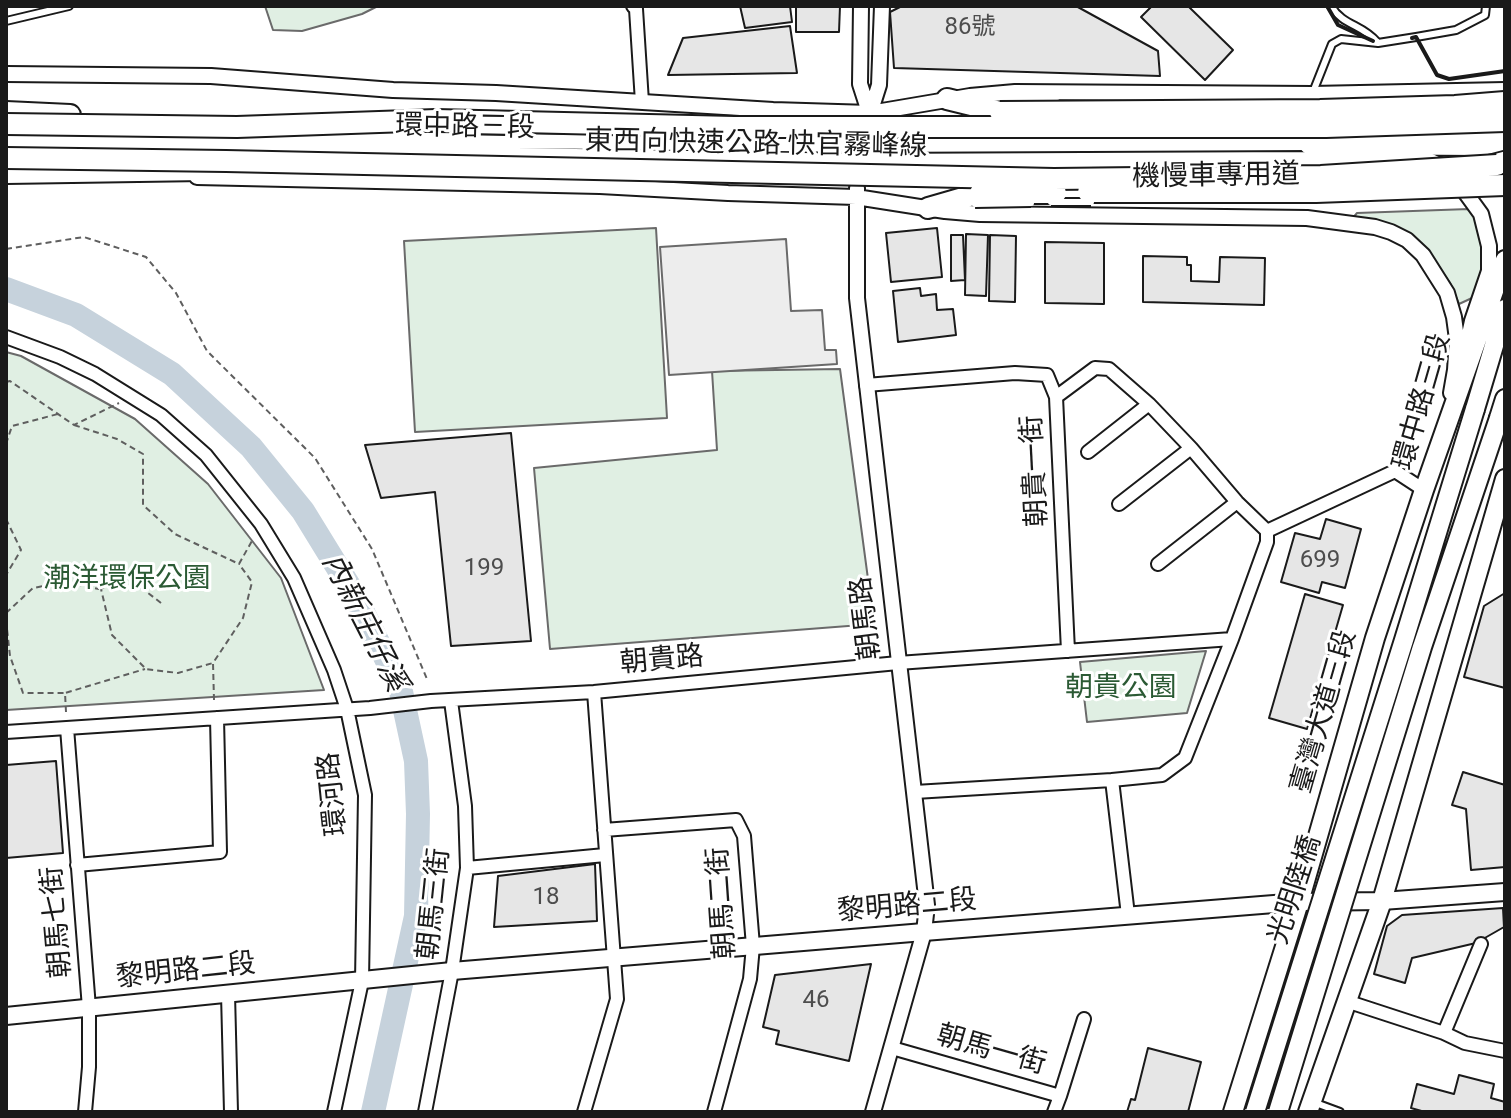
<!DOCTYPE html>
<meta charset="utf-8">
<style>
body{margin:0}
#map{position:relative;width:1511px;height:1118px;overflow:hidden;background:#fff;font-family:Roboto,sans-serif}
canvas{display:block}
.frame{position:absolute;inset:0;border:8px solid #1a1a1a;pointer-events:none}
</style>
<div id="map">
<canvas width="1511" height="1118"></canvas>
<div class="frame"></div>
</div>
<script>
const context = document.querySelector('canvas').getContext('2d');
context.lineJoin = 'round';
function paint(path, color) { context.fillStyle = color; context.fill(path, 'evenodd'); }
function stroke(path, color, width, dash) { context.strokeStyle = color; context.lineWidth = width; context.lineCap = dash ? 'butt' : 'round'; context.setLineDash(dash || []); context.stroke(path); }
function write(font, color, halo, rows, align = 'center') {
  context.font = font + ' Roboto,"Noto Sans TC",sans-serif'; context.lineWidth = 6; context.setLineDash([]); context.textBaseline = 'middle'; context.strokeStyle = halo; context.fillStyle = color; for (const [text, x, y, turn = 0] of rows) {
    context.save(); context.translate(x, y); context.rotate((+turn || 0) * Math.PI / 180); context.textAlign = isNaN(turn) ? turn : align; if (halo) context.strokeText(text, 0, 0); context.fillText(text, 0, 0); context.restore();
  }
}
const green = new Path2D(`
 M265 6H378L362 14 302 31 273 30Z
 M1469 209 1475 217 1486 252 1481 290 1472 298 1459 304 1450 283 1432 257 1352 219 1357 213Z
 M656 228 667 418 415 432 404 241Z
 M6 352 21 356 135 419 208 484 281 578 324 690 6 710Z
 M840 369 874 624 550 649 534 468 717 450 712 371Z
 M1206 651 1187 713 1087 722 1080 662Z`);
paint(green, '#e0efe3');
stroke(green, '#6a6a6a', 2);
const parking = new Path2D(`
 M786 239 791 311 822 310 825 350H836L837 364 669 375 660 247Z`);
paint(parking, '#ededed');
stroke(parking, '#6a6a6a', 2);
stroke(new Path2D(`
 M6 289 76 315 172 374 251 447 303 511 354 594 400 687 416 761 418 814 416 916 373 1112`), '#c6d2dc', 24);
const building = new Path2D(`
 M740 6H790L792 22 745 28Z
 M796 6H840L839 32H796Z
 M902 6H1076L1158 51 1160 76 894 68 890 12Z
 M1152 6H1188L1233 50 1205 80 1141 17Z
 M790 26 797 73 668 75 683 38Z
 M937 228 942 277 891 282 886 233Z
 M966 234 988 235 986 296 965 295Z
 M951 235H963L965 280 951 281Z
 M990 235 1016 236 1015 302 989 301Z
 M1045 242 1104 243V304L1045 303Z
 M1143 256 1187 257V265H1191V281L1219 282 1220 257 1265 258 1264 305 1143 302Z
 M920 288 921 296 936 294 937 310 953 309 956 335 898 342 893 291Z
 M511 433 531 641 451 646 435 492 381 498 365 445Z
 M1326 519 1361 529 1345 588 1322 582 1319 593 1281 582 1295 533 1320 539Z
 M1505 593V688L1464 677 1484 606Z
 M1305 594 1343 605 1307 729 1269 718Z
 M56 761 63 853 6 858V765Z
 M1463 772 1505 785V867L1471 870 1466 809 1452 805Z
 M595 864 597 921 494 927 498 876Z
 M1503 908 1504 927 1476 943 1412 958 1405 983 1374 974 1387 926 1402 915Z
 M871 964 849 1061 776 1044 779 1031 763 1027 775 975Z
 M1148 1048 1201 1062 1188 1112H1127L1131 1099 1135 1100Z
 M1459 1075 1494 1084 1491 1098 1505 1102V1112H1425L1411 1108 1417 1084 1454 1094Z`);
paint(building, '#e6e6e6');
stroke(building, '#1a1a1a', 2);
const service = new Path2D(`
 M1331 6C1343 26 1362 24 1377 42
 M6 21 69 6
 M1313 92 1332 44 1341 39 1378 43 1416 37 1456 30 1485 15 1486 6
 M1004 99 1057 102
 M1313 1102 1340 1112`);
const minor = new Path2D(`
 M633 6 636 9 642 102
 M6 337 60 357 95 374 161 415 206 455 261 524 294 578 334 670 347 709 365 795 362 981 334 1112
 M866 385 1015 373 1047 375 1056 397 1068 651
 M1056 397 1095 368 1109 369 1149 404 1191 448 1237 502 1267 531
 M1088 452 1149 404
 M1119 504 1191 448
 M1267 531 1395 471 1424 490
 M1158 564 1237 502
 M67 728 89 1008V1067L85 1112
 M6 732 370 708 431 701 594 692 898 663 1232 639
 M1112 780 1128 915
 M915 792 1112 780 1162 775 1185 758 1232 639 1267 542V531
 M604 830 736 820 744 836 753 946 750 979 714 1112
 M77 865 220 852 217 718
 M467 868 605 855
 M228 994 231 1112
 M1346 1001 1444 1033 1465 1043 1505 1051
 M1444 1033 1481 944
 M892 1048 1060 1096 1054 1112
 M1060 1096 1084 1019
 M425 1112 452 971 467 868 465 806 451 701
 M584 1112 617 999 594 692`);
const tertiary = new Path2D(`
 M861 6 860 84 869 112
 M6 74 211 76 393 90 496 93 773 110 870 113 970 96 1015 92 1312 94 1505 90
 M868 120 879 85 882 6
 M6 135 863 145 1310 143
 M6 146 859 161 1310 159 1420 156 1442 166
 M197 177 600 186 728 193 856 197 945 211 980 214 1307 218 1375 227 1391 232 1407 240 1423 255 1447 293 1454 317 1457 339 1455 370 1451 393
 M1457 181 1481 214 1489 246V271L1472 321 1466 348
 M857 188V298L927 905 924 932 873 1112`);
const secondary = new Path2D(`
 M6 1016 452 971 924 932 1299 902 1382 901 1505 892`);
const primary = new Path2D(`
 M1475 409 1505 309
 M1499 418 1505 399
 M1233 1112 1299 902 1375 638 1424 490 1505 260
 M1308 1112 1382 901 1505 479`);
const trunk = new Path2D(`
 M947 99 1000 112
 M6 112 70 115
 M6 173 204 170 210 168
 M928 208 980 193`);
const motorway = new Path2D(`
 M1310 143 1482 144 1505 138`);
stroke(service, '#1a1a1a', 10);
stroke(minor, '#1a1a1a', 16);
stroke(tertiary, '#1a1a1a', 18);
stroke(secondary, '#1a1a1a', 20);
stroke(primary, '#1a1a1a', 22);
stroke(trunk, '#1a1a1a', 24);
stroke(motorway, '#1a1a1a', 26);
stroke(new Path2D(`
 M6 249 84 237 146 257 176 293 207 351 315 458 372 549 427 679
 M6 382 10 381 74 425 119 403
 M74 425 117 439 143 454V505L175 534 239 564 253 539
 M6 444 12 426 58 414
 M6 519 21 550 6 575
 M161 603 125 575 101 589 112 635 146 669 178 673 213 663
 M6 613 33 588 65 582 99 589
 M6 620 10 656 23 693H65
 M214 700 213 663 243 618 252 582 239 564
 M66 712 65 693 145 669`), '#5f5f5f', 2, [6, 4]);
stroke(service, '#fff', 6);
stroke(minor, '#fff', 12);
stroke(tertiary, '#fff', 14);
stroke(secondary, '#fff', 16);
stroke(primary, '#fff', 18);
stroke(trunk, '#fff', 20);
stroke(motorway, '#fff', 22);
const serviceBridge = new Path2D(`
 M1051 202H1091
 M975 204 1031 203`);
const primaryBridge = new Path2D(`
 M1255 1112 1404 640 1475 409
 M1278 1112 1422 647 1499 418`);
const trunkBridge = new Path2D(`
 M1000 112 1320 110 1455 106 1505 102
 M6 124 237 127 436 120 734 127H1326L1505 121
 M6 158 226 161 1054 179 1321 176 1497 165
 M1088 192H1316L1505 185
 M980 193H1056`);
stroke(serviceBridge, '#1a1a1a', 10, []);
stroke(primaryBridge, '#1a1a1a', 22, []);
stroke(trunkBridge, '#1a1a1a', 24, []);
stroke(serviceBridge, '#fff', 6);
stroke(primaryBridge, '#fff', 18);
stroke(trunkBridge, '#fff', 20);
stroke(new Path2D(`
 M1327 6 1338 25 1373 41
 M1412 38 1416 37 1437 75 1449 79 1505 71`), '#1a1a1a', 4);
write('24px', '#4d4d4d', null, [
 ["86號",970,28],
 ["699",1320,561],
 ["199",484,569],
 ["18",546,898],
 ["46",816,1001]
]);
write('28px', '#1a1a1a', '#fff', [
 ["環中路三段",465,128,1],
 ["東西向快速公路 快官霧峰線",756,145,1],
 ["機慢車專用道",1216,177,-1],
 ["環中路三段",1423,402,-74],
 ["朝貴一街",1036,471,-93],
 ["朝馬路",867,618,-97],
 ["朝貴路",662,661,-5],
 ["臺灣大道三段",1325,712,-74],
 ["環河路",334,794,-96],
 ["光明陸橋",1296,890,-72],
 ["朝馬二街",723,903,-94],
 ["朝馬三街",435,904,-84],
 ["黎明路二段",907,907,-5],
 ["朝馬七街",58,922,-95],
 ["黎明路二段",186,972,-6],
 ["朝馬一街",991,1051,16]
]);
write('28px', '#2b5a34', '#fff', [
 ["潮洋環保公園",127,580],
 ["朝貴公園",1121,689]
]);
write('italic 30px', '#1a1a1a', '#fff', [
 ["內新庄仔溪",363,623,63]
]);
</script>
